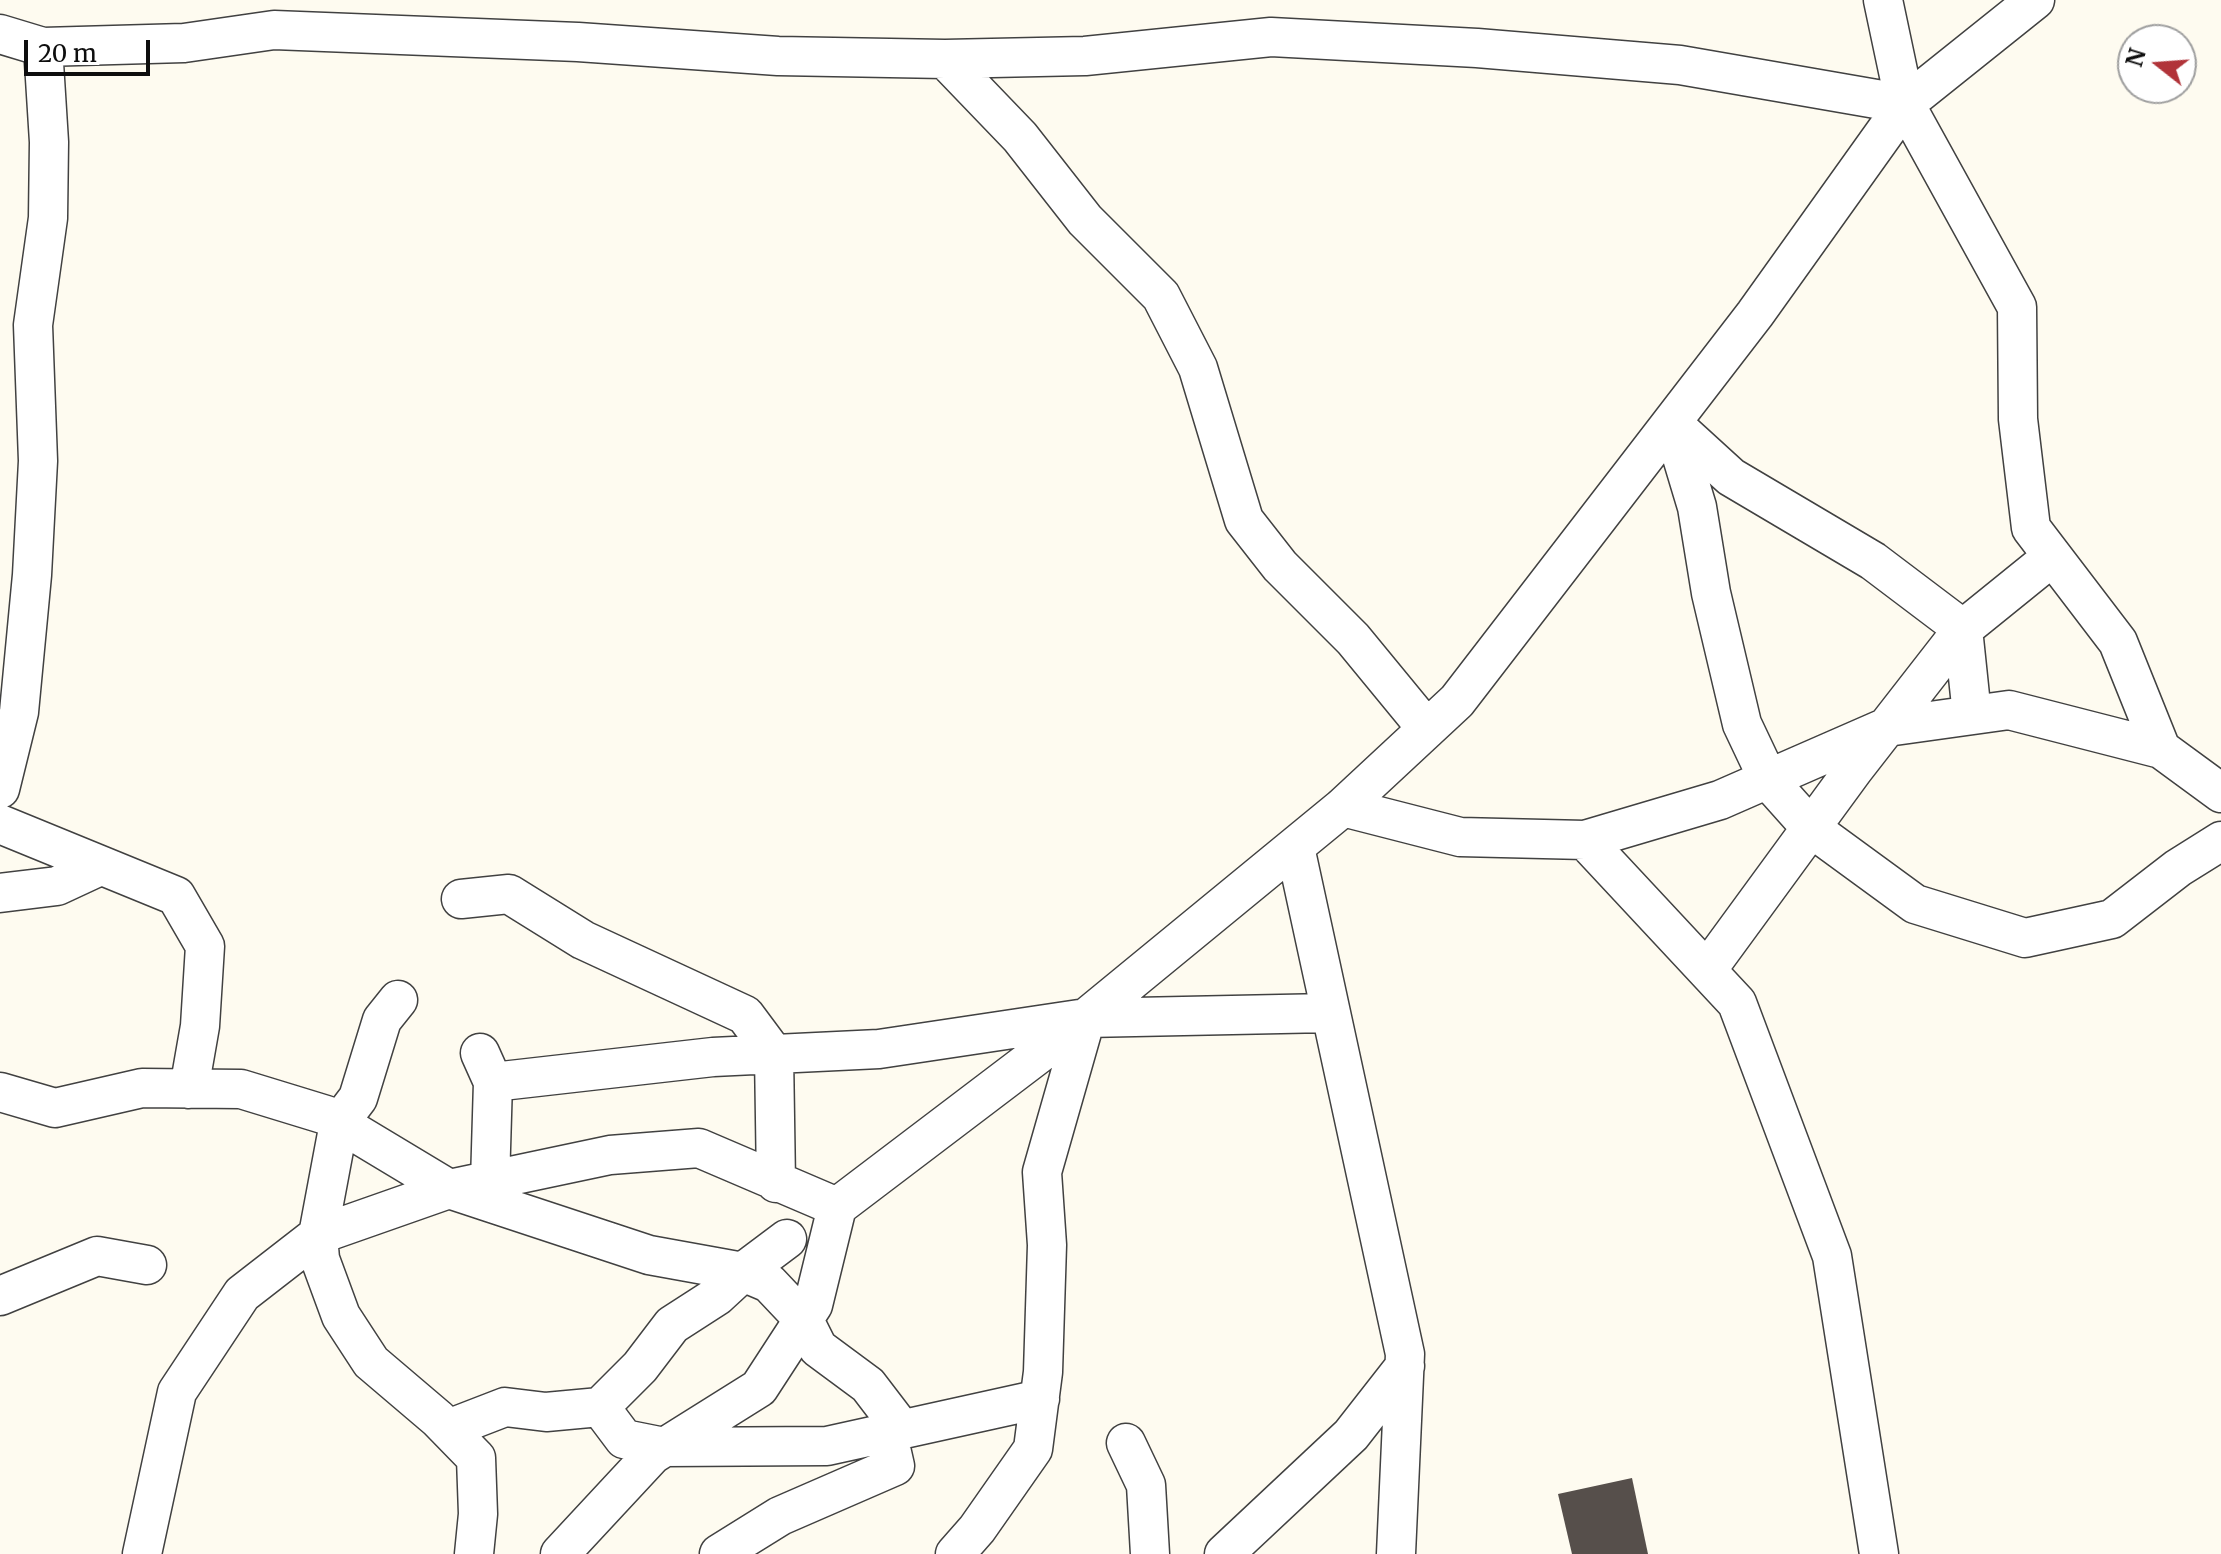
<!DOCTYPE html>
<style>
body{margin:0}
#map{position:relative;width:2221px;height:1554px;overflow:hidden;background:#fefbf0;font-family:Merriweather,serif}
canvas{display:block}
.north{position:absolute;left:2117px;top:24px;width:80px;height:80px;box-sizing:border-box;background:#fff;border:2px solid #9f9f9f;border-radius:50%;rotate:287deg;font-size:22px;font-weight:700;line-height:32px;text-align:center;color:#0e0e0e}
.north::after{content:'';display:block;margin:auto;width:28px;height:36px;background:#b13339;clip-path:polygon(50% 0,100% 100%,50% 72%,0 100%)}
.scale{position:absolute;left:24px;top:40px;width:126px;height:36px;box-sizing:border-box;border:4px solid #0e0e0e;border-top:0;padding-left:10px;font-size:24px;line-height:28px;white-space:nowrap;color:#0e0e0e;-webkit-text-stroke:6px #fff;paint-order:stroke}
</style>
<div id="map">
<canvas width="2221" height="1554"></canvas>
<div class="north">N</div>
<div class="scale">20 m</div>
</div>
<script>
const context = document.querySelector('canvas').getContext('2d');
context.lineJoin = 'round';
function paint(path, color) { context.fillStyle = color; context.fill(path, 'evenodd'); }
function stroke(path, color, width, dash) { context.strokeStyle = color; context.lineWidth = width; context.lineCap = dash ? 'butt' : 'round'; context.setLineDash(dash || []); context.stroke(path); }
paint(new Path2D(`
 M1632 1478 1648 1554H1572L1558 1494Z`), '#564f4b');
const minor = new Path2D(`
 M1883 0 1905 104 2017 307 2018 419 2031 528 2118 642 2161 749 2221 793
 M0 34 43 47 184 43 274 30 578 42 778 56 945 59 1085 56 1271 37 1477 48 1680 65 1905 104
 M945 59 1020 137 1085 220 1161 296 1198 368 1244 520 1280 566 1353 639 1427 729
 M1672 424 1697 507 1711 593 1742 724 1769 781 1811 828 1915 904 2025 938 2112 919 2178 868 2221 841
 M1674 425 1731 477 1873 561 1963 629 1972 715
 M0 789 19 712 32 575 38 461 33 325 48 218 49 142 43 47
 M1343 807 1460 837 1585 840 1737 1003 1832 1256 1879 1554
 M0 824 176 896 205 946 200 1026 189 1089
 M1585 840 1720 800 1887 727 2009 710 2161 749
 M1295 847 1405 1354 1396 1554
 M0 893 57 886 100 866
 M461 899 509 894 583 940 745 1015 774 1054 776 1183
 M1707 970 1854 769 1963 629 2052 557
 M398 1000 382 1020 358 1098 339 1123 318 1235 320 1259 341 1316 371 1362 438 1419 476 1458 478 1514 474 1554
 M480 1053 493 1082 490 1182
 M493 1082 713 1057 879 1049 1086 1018 1329 1013
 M0 1092 55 1108 142 1088 241 1089 326 1115 449 1189 649 1255 743 1272 787 1239
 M0 1296 97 1256 147 1265
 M600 1407 624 1439 664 1447 827 1446 1040 1399
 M448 1429 505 1407 546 1412 600 1407 640 1367 672 1325 717 1296 743 1272 769 1283 804 1320 818 1348 868 1385 894 1419 888 1435 895 1466 780 1516 719 1554
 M1126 1443 1146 1485 1150 1554
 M142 1554 177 1392 242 1294 318 1235 449 1189 610 1155 699 1148 837 1207
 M560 1554 652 1455 759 1388 813 1305 837 1207 1086 1018 1343 807 1457 701 1755 314 1905 104 2035 0
 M955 1554 977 1529 1033 1449 1043 1372 1047 1245 1042 1172 1086 1018
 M1224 1554 1351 1435 1405 1366`);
stroke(minor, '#414141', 41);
stroke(minor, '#fff', 38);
</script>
